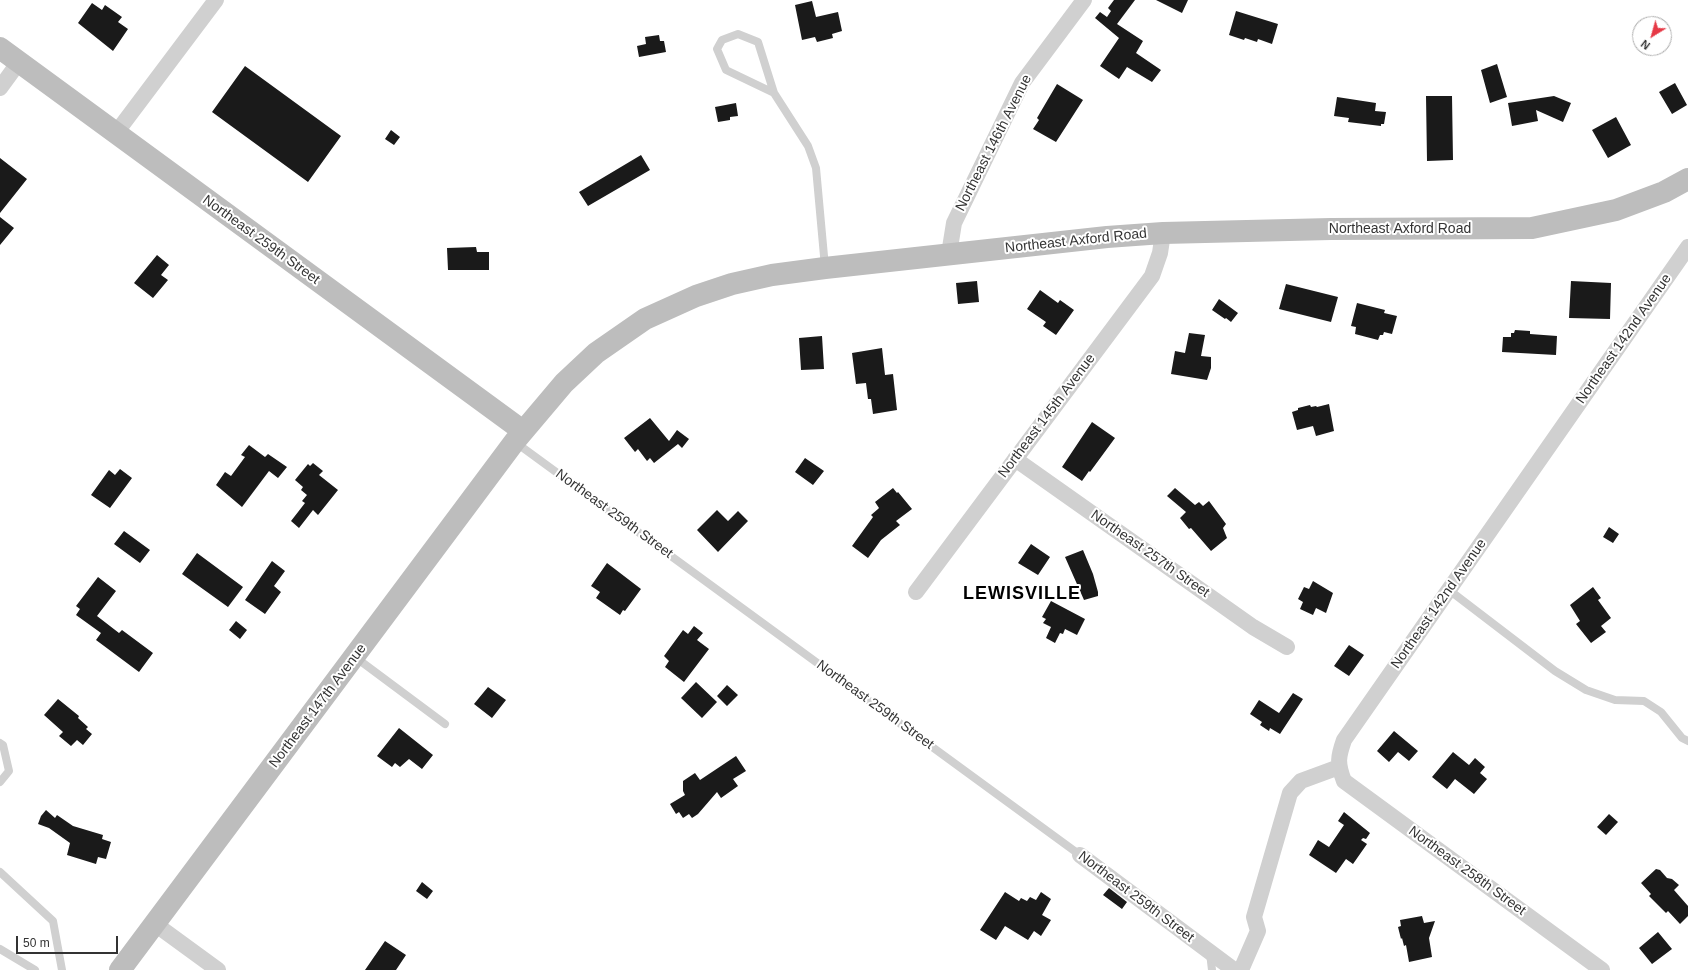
<!DOCTYPE html>
<style>
body{margin:0}
#map{position:relative;width:1688px;height:970px;overflow:hidden;background:#fff;font-family:Helvetica,sans-serif}
canvas{display:block}
.north{position:absolute;left:1632px;top:16px;width:40px;height:40px;box-sizing:border-box;background:#fff;border:1px solid #adadad;border-radius:50%;rotate:217deg;font-size:11px;font-weight:700;line-height:16px;text-align:center;color:#333}
.north::after{content:'';display:block;margin:auto;width:14px;height:18px;background:#e63946;clip-path:polygon(50% 0,100% 100%,50% 72%,0 100%)}
.scale{position:absolute;left:16px;top:936px;width:102px;height:18px;box-sizing:border-box;border:2px solid #333;border-top:0;padding-left:5px;font-size:12px;line-height:14px;white-space:nowrap;color:#333;-webkit-text-stroke:3px #fff;paint-order:stroke}
</style>
<div id="map">
<canvas width="1688" height="970"></canvas>
<div class="north">N</div>
<div class="scale">50 m</div>
</div>
<script>
const context = document.querySelector('canvas').getContext('2d');
context.lineJoin = 'round';
function paint(path, color) { context.fillStyle = color; context.fill(path, 'evenodd'); }
function stroke(path, color, width, dash) { context.strokeStyle = color; context.lineWidth = width; context.lineCap = dash ? 'butt' : 'round'; context.setLineDash(dash || []); context.stroke(path); }
function write(font, color, halo, rows, align = 'center') {
  context.font = font + ' Helvetica,sans-serif'; context.lineWidth = 4; context.setLineDash([]); context.textBaseline = 'middle'; context.strokeStyle = halo; context.fillStyle = color; for (const [text, x, y, turn = 0] of rows) {
    context.save(); context.translate(x, y); context.rotate((+turn || 0) * Math.PI / 180); context.textAlign = isNaN(turn) ? turn : align; if (halo) context.strokeText(text, 0, 0); context.fillText(text, 0, 0); context.restore();
  }
}
paint(new Path2D(`
 M1114 0H1135L1117 24 1143 41 1136 53 1161 70 1152 82 1127 67 1119 79 1100 66 1119 38 1095 18 1100 12 1107 17 1111 11 1108 8Z
 M1156 0H1188L1182 13Z
 M812 1 816 17 838 12 842 31 832 34 833 38 817 42 815 37 802 40 795 5Z
 M92 3 102 10 105 5 122 17 118 22 128 29 113 51 78 23Z
 M1236 11 1278 24 1272 44 1258 39 1257 42 1245 38 1244 40 1229 35Z
 M659 35 660 41H664L666 52 639 57 637 46 646 44 645 37Z
 M1497 64 1507 97 1490 103 1481 70Z
 M245 66 341 136 308 182 212 112Z
 M1675 83 1687 105 1672 114 1659 92Z
 M1057 84 1083 100 1056 142 1033 129 1039 120 1037 118Z
 M1426 96H1452L1453 160 1427 161Z
 M1554 96 1571 103 1563 122 1536 110 1538 121 1512 126 1508 103Z
 M1337 97 1376 103 1375 111 1386 112 1384 124H1381V126L1348 122 1349 118 1334 116Z
 M736 103 738 116 730 117V120L718 122 715 107Z
 M1616 117 1631 145 1608 158 1592 130Z
 M391 130 400 137 394 145 385 139Z
 M641 155 650 170 588 206 579 192Z
 M0 158 27 179 0 213Z
 M0 217 14 228 0 245Z
 M476 247 477 252H489V270H448L447 248Z
 M157 255 169 265 161 275 168 280 153 298 134 283Z
 M977 281 979 302 958 304 956 283Z
 M1571 281 1611 283 1610 319 1569 318Z
 M1286 284 1338 297 1331 322 1279 309Z
 M1040 290 1058 303 1060 300 1074 310 1056 335 1043 326 1046 322 1027 309Z
 M1219 299 1238 313 1231 322 1226 318 1225 319 1212 310Z
 M1357 303 1385 310 1384 313 1397 316 1392 334 1384 332 1383 335H1380L1378 340 1355 334 1356 327 1351 326Z
 M1515 330 1530 331V334L1557 336 1556 355 1502 352 1503 337H1511V333H1514Z
 M1189 333 1205 335 1201 356 1211 357V368L1207 380 1171 374 1175 351 1185 353Z
 M822 336 824 369 801 370 799 338Z
 M882 348 885 375 893 374 897 410 873 414 871 399H868L866 383 856 384 852 353Z
 M1329 404 1334 431 1316 436 1313 426 1297 430 1292 412 1298 410V408L1310 405 1311 407 1316 406 1317 407Z
 M650 418 669 441 677 430 689 439 682 448 678 444 654 463 650 458 647 461 638 449 635 452 624 438Z
 M1092 422 1115 438 1090 472 1089 471 1082 481 1062 467Z
 M249 445 265 457 268 454 287 467 278 478 269 471 242 507 216 485 225 472 231 476 245 457 241 455Z
 M805 458 824 471 813 485 795 472Z
 M313 463 323 471 319 475 338 490 318 515 313 510 299 528 291 521 305 503 302 501 307 495 301 490 303 487 295 480 308 464 310 466Z
 M120 469 132 478 110 508 91 495 109 470 115 475Z
 M893 488 897 493 898 492 912 509 896 521 900 525 881 540 868 558 852 546 873 517 871 515 878 509 879 508 875 502Z
 M1175 488 1195 505 1199 502 1203 506 1209 501 1226 524 1223 528 1227 538 1211 551 1191 528 1189 529 1180 518 1186 512 1167 496Z
 M717 510 728 521 738 511 748 521 718 552 697 530Z
 M1609 527 1619 534 1613 543 1603 537Z
 M124 531 150 550 140 563 114 544Z
 M1031 544 1050 557 1038 575 1018 563Z
 M1083 550 1093 574 1098 592V596L1084 600 1065 557Z
 M197 553 243 587 228 607 182 574Z
 M272 561 285 571 274 586 281 592 265 614 245 600Z
 M607 563 641 589 625 611 623 610 620 615 596 598 600 592 591 586Z
 M98 577 116 591 97 616 119 633 122 630 153 653 139 672 96 640 101 633 76 615 80 609 76 606Z
 M1313 581 1333 593 1326 613 1316 608 1313 615 1300 609 1303 602 1298 599 1304 587 1309 589Z
 M1593 587 1601 598 1598 600 1611 618 1601 626 1606 632 1591 643 1576 624 1580 621 1570 605Z
 M1051 601 1085 619 1077 635 1065 629 1063 634 1060 633 1055 643 1046 638 1051 627 1043 623 1046 619 1042 617Z
 M236 621 247 630 240 639 229 630Z
 M694 626 703 633 697 640 709 649 684 682 665 667 669 661 664 656 683 630 688 634Z
 M1349 645 1364 655 1349 676 1334 666Z
 M696 682 717 702 702 718 681 698Z
 M727 685 738 695 727 706 717 696Z
 M488 687 506 700 492 718 474 704Z
 M1293 693 1303 699 1280 734 1270 728 1269 731 1260 725 1262 722 1250 714 1259 700 1279 713Z
 M58 699 79 716 78 718 88 727 86 729 92 734 83 745 77 740 71 746 59 736 63 732 44 715Z
 M399 728 433 755 422 769 409 759 400 767 395 763 392 767 377 756Z
 M1394 731 1418 751 1409 761 1398 752 1389 762 1377 751Z
 M1453 752 1469 765 1475 758 1485 767 1480 773 1487 779 1474 794 1455 779 1447 789 1432 777Z
 M736 756 746 771 733 779 738 786 721 798 717 792 698 814 692 818 689 814 683 818 679 812 676 814 670 804 685 795 683 791V781L695 773 700 780Z
 M46 810 55 818 57 815 73 826 103 835 102 839 111 842 106 859 98 857 96 864 67 855 70 843 49 828 38 824 41 816Z
 M1344 812 1370 833 1366 839 1363 838 1361 840 1367 844 1353 864 1346 859 1336 873 1309 855 1318 840 1329 847 1344 825 1338 821Z
 M1609 814 1618 822 1606 835 1597 827Z
 M1656 869 1660 870 1667 878 1672 879 1679 885 1674 890 1688 906V916L1680 924 1668 911 1666 913 1649 896 1651 894 1641 883Z
 M422 882 433 891 427 899 416 891Z
 M1109 888 1127 902 1122 909 1103 895Z
 M1005 892 1019 901 1021 898 1027 901 1030 897 1036 900 1041 892 1051 899 1042 915 1051 920 1041 936 1034 931 1028 940 1005 926 996 940 980 930Z
 M1422 916 1424 923 1435 921 1429 938 1432 957 1409 962 1406 945 1404 946 1402 938 1401 939 1398 927 1401 926 1400 920Z
 M1658 932 1672 949 1652 964 1639 948Z
 M385 941 406 955 396 970H365Z`), '#1a1a1a');
stroke(new Path2D(`
 M774 93 726 70 717 49 722 40 738 34 758 42 774 93 808 146 816 168 825 267
 M515 442 1080 855
 M1449 590 1555 671 1586 690 1615 700 1644 701 1661 712 1682 738 1688 741
 M355 657 445 724
 M0 743 3 745 9 771 0 782
 M0 872 53 921 62 970
 M0 949 35 970
 M1210 953 1212 970`), '#d0d0d0', 8);
stroke(new Path2D(`
 M0 88 19 62
 M116 133 216 0
 M949 254 954 223 1022 83 1084 0
 M1015 459 1253 627 1287 647
 M916 592 1152 276 1160 253 1163 233
 M1080 855 1234 970
 M155 924 218 970
 M1241 970 1258 931 1254 917 1290 793 1301 781 1339 767
 M1602 970 1344 781C1337 763 1338 757 1344 740L1688 247`), '#d0d0d0', 16);
stroke(new Path2D(`
 M0 48 523 431
 M120 970 515 441 564 383 596 353 645 319 696 296 732 284 772 275 825 268 1107 237 1163 233 1331 229 1532 228 1616 210 1664 192 1688 179`), '#bdbdbd', 22);
write('14px', '#333', '#fff', [
 ["Northeast 146th Avenue",994,143,-63],
 ["Northeast Axford Road",1400,229],
 ["Northeast 259th Street",261,240,36],
 ["Northeast Axford Road",1076,241,-6],
 ["Northeast 142nd Avenue",1624,339,-55],
 ["Northeast 145th Avenue",1047,416,-53],
 ["Northeast 259th Street",614,514,36],
 ["Northeast 257th Street",1150,554,35],
 ["Northeast 142nd Avenue",1439,604,-55],
 ["Northeast 259th Street",875,705,36],
 ["Northeast 147th Avenue",318,706,-53],
 ["Northeast 258th Street",1467,871,36],
 ["Northeast 259th Street",1136,897,37]
]);
context.letterSpacing = '1px';
write('bold 18px', '#000', '#fff', [
 ["LEWISVILLE",1022,594]
]);
context.letterSpacing = '0px';
</script>
